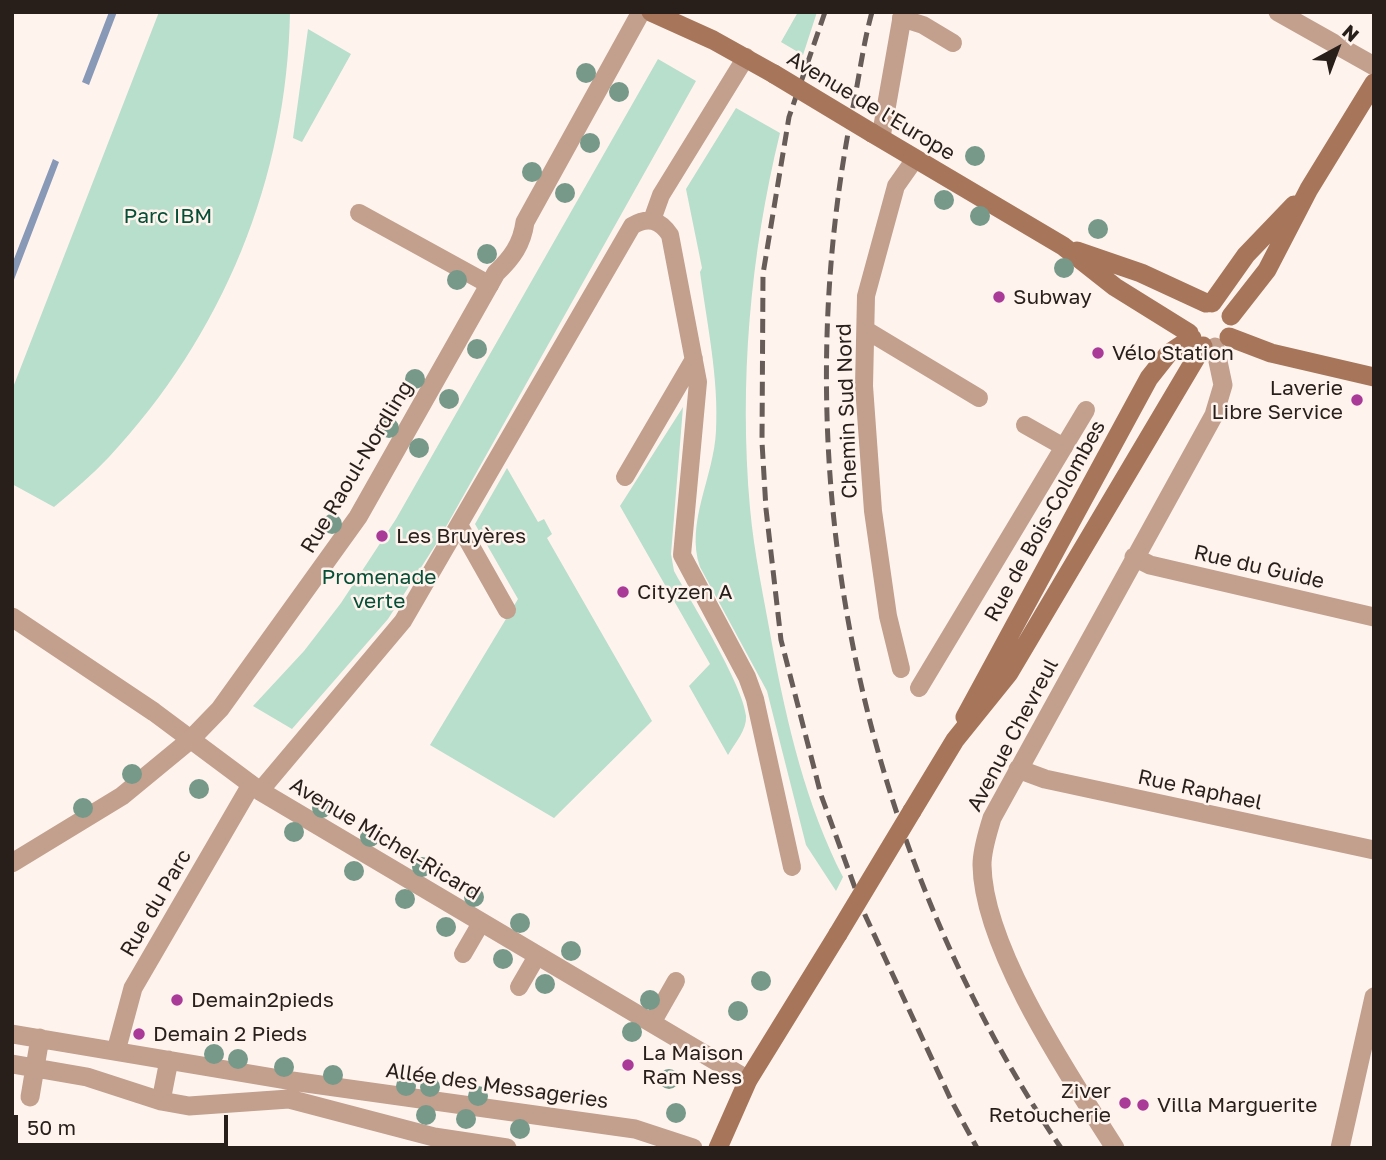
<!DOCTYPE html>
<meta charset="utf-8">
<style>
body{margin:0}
#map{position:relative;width:1386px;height:1160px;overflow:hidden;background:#fff3ee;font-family:"Golos Text",sans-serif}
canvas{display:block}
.frame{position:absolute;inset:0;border:14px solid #281e1a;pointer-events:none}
.north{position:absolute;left:1302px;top:14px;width:70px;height:70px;-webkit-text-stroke:5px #fff3ee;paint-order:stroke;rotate:41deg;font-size:19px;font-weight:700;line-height:28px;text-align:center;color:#281e1a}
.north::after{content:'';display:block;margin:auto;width:24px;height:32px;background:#281e1a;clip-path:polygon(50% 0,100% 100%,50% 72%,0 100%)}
.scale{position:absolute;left:14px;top:1115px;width:214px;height:32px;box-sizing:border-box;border:4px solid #281e1a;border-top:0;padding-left:9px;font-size:21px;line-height:24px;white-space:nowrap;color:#281e1a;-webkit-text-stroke:5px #fff3ee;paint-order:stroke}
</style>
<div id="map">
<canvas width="1386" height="1160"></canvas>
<div class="frame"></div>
<div class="north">N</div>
<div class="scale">50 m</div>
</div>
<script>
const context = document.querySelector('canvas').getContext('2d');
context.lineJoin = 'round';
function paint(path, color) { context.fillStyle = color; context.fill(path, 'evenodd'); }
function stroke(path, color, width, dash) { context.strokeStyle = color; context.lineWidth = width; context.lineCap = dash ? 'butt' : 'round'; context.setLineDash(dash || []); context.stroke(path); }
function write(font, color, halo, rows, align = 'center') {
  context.font = font + ' "Golos Text",sans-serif'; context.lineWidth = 5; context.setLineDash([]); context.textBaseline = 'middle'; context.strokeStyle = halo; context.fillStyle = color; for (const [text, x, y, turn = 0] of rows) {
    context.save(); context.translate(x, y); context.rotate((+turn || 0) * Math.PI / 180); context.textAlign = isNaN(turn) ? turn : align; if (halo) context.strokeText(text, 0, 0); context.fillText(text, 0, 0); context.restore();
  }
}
paint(new Path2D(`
 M159 12H290C287 179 223 335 109 457 92 475 73 491 54 507L12 484V390Z
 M798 12H817L803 55 781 42Z
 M308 29 351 54 302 142 293 138Z
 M658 59 696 81 438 541 388 619 292 729 253 706 304 651 341 603 396 519Z
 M736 108 780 133C750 256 739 382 750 508 754 553 764 599 772 644 787 724 806 805 843 877L836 891 806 845 767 691 700 567C685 523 714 477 716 431 719 379 707 324 700 272L702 268 686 189Z
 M683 407 671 554 674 571C691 602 743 684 746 716 747 730 735 743 728 755L689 686 710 664 620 506Z
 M507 468 538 522 544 519 552 534 547 538 652 721 554 818 430 745 518 599 475 524Z`), '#b8decc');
paint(new Path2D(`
 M109 12H117L89 85 82 82Z
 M53 159 59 162 12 285V264Z`), '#8799b7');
stroke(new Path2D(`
 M901 18 923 25 953 43
 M359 213 490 285
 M652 220 661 195 746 57
 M866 330 979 398
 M1025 425 1064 447
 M625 477 694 359
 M459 525 507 610
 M901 669 888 616 873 511 864 386 866 296 896 186 915 159
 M919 688 1086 410
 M260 791 403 621 632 226C648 216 660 220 670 235L698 382 682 555 747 677 755 699 792 867
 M463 954 481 923
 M519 987 537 956
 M652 1023 676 981`), '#c2a08d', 18);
stroke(new Path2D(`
 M12 1034 292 1081 635 1129 693 1148
 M116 1051 133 988 251 785
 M12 1064 87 1077 161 1101 189 1106 289 1099 434 1137 507 1148
 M30 1097 40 1038
 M161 1101 169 1060`), '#c2a08d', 19);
stroke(new Path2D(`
 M1278 12 1374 66
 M881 137 903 12
 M1134 557 1150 565 1374 617
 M12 617 154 712 260 791 748 1080
 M1018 769 1045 779 1374 850
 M1115 1148C1070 1077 983 948 982 865 982 849 988 832 992 818L1214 415 1223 385 1215 347
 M1340 1148 1374 997`), '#c2a08d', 19);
stroke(new Path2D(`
 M12 863 122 796 190 740 220 709 358 517 496 273C512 258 522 244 525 222L641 12`), '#c2a08d', 19);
stroke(new Path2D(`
 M651 12 713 40 774 74
 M872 133 1063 246 1115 287 1189 333
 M1077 251 1141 273 1206 303
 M1212 303 1246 255 1294 205
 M1231 316 1267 270 1309 189 1374 83
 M1229 337 1271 353 1374 377
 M965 717 1149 378 1168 354 1192 338
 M912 811 955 740 1009 673 1203 346
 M718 1148 748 1080 838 934`), '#a7765a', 19);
stroke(new Path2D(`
 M825 12 789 117 763 274 762 442 766 509 781 640 821 795 865 915 951 1100 977 1148
 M872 12C863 44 859 79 852 112 782 468 857 846 1061 1148`), '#675c58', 5, [14, 7]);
stroke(new Path2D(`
 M774 74 872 133
 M838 934 912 811`), '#a7765a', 19);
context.fillStyle = '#769989';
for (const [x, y] of [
 [586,73],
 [619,92],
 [590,143],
 [975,156],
 [532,172],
 [565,193],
 [944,200],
 [980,216],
 [1098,229],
 [487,254],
 [1064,268],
 [457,280],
 [477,349],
 [415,379],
 [449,399],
 [389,428],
 [419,448],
 [332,524],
 [132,774],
 [199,789],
 [83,808],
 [322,808],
 [294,832],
 [370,837],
 [422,867],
 [354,871],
 [474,897],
 [405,899],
 [520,923],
 [446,927],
 [571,951],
 [503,959],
 [761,981],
 [545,984],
 [650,1000],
 [738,1011],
 [632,1032],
 [214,1054],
 [238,1059],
 [284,1067],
 [333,1075],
 [669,1079],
 [406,1086],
 [430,1087],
 [478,1096],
 [676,1113],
 [426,1115],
 [466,1119],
 [520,1129]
]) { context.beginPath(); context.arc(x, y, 10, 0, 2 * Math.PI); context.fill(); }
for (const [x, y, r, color] of [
 [999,297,7,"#aa3a97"],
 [1098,353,7,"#aa3a97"],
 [1357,400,7,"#aa3a97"],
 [382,536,7,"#aa3a97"],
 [623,592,7,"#aa3a97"],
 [177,1000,7,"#aa3a97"],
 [139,1034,7,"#aa3a97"],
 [628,1065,7,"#aa3a97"],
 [1125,1103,7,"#aa3a97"],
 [1143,1105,7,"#aa3a97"]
]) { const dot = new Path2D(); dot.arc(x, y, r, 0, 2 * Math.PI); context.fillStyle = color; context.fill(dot); stroke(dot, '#fff3ee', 2.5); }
write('21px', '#281e1a', '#fff3ee', [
 ["Avenue de l'Europe",871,106,31],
 ["Chemin Sud Nord",847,411,-92],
 ["Rue Raoul-Nordling",357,467,-59],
 ["Rue de Bois-Colombes",1045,521,-61],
 ["Rue du Guide",1259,567,13],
 ["Avenue Chevreul",1013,735,-62],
 ["Rue Raphael",1200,790,12],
 ["Avenue Michel-Ricard",385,839,31],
 ["Rue du Parc",156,903,-60],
 ["Allée des Messageries",497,1086,8]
]);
write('21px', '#054f37', '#fff3ee', [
 ["Parc IBM",168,216],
 ["Promenade",379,577],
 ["verte",379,601]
]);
write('21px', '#281e1a', '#fff3ee', [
 ["Subway",1013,297],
 ["Vélo Station",1112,353],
 ["Laverie",1343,388,"right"],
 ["Libre Service",1343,412,"right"],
 ["Les Bruyères",396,536],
 ["Cityzen A",637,592],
 ["Demain2pieds",191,1000],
 ["Demain 2 Pieds",153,1034],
 ["La Maison",642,1053],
 ["Ram Ness",642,1077],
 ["Ziver",1111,1091,"right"],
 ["Retoucherie",1111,1115,"right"],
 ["Villa Marguerite",1157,1105]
], 'left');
</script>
